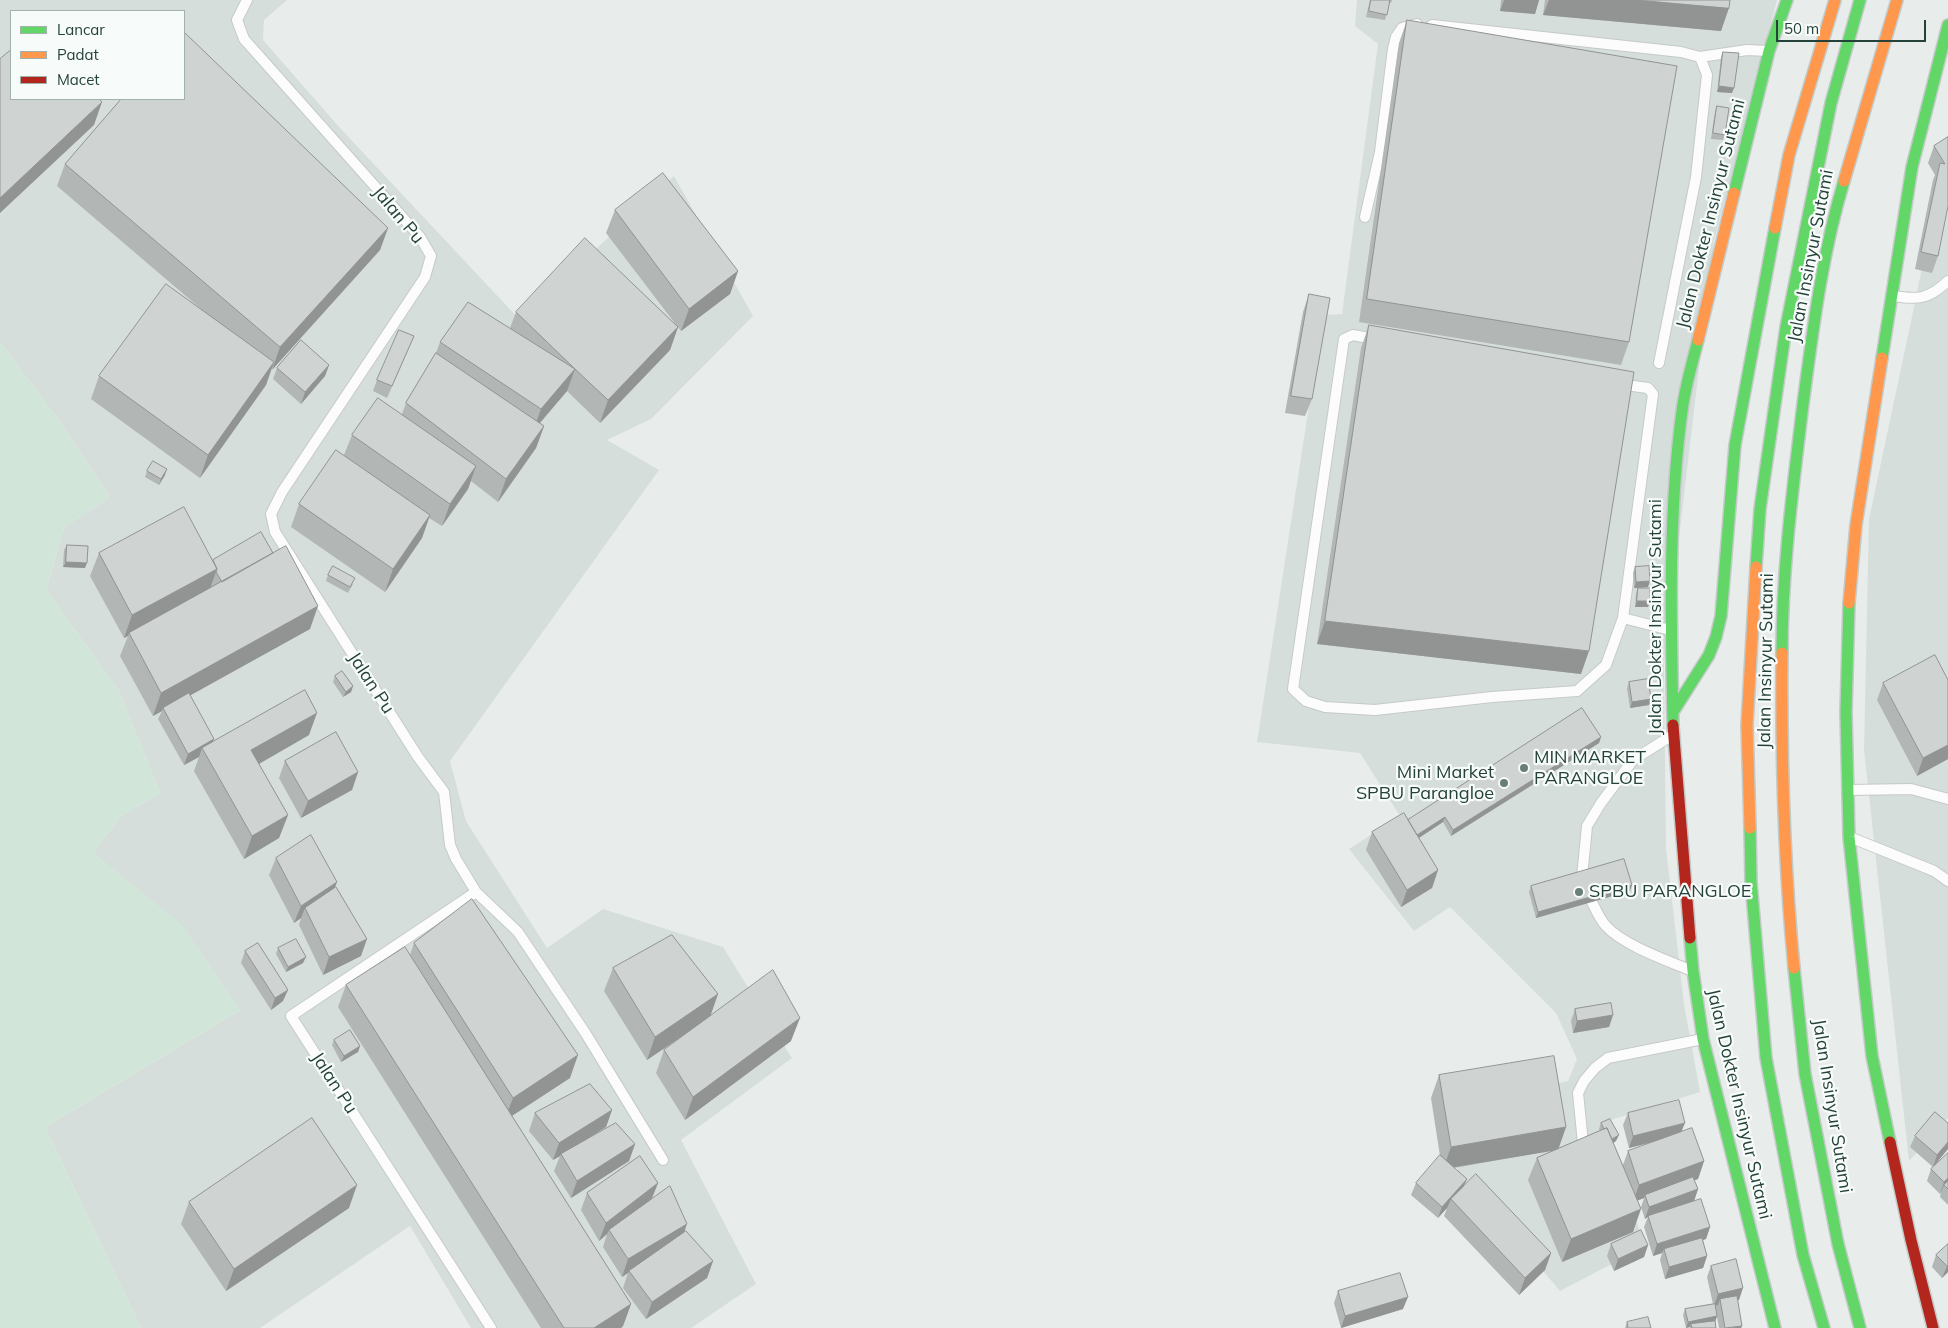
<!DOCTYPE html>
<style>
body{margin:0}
#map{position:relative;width:1948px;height:1328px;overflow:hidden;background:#e8edeb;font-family:Mulish,sans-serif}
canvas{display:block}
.legend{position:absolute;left:10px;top:10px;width:175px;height:90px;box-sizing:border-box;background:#f7fbf9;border:1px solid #a3b1ad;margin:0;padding:6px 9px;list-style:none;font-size:15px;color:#24423a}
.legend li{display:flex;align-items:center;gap:10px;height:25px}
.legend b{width:25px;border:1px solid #a3b1ad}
.scale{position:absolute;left:1776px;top:20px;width:150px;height:22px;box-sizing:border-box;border:2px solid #24423a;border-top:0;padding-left:6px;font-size:15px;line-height:18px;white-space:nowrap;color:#24423a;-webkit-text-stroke:4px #f7fbf9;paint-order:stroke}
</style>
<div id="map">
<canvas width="1948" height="1328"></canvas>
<ul class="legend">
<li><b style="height:6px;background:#63d668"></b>Lancar</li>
<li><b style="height:6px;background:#ff974d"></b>Padat</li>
<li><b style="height:6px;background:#b3261e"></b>Macet</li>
</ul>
<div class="scale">50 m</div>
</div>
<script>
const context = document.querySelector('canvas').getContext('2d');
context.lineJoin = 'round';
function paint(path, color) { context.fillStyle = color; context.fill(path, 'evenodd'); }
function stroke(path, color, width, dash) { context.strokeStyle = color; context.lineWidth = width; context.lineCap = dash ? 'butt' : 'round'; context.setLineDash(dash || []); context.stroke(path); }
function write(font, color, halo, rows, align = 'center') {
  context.font = font + ' Mulish,sans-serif'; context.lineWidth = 4.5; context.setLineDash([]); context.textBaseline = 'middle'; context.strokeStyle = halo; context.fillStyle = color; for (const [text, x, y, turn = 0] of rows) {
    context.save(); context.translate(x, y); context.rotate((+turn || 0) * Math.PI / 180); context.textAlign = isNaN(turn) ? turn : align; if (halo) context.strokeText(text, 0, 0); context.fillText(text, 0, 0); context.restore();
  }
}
paint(new Path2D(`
 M0 0H287L264 20 263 40 340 128 520 320 674 176 753 316 651 419 607 440 659 470 450 761 466 821 547 948 603 909 723 947 792 1058 681 1140 756 1284 691 1328H471L410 1226 260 1328H141L45 1127 240 1010 181 925 93 853 121 816 160 793 119 691 46 590 64 527 110 497 60 422 0 342ZM11 11H184V99H11Z
 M1357 0H1777L1714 241 1664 665 1666 848 1684 1004 1700 1092 1611 1120 1612 1160 1646 1246 1560 1291 1526 1251 1462 1190 1444 1108 1568 1081 1577 1059 1556 1013 1450 907 1414 931 1349 849 1400 816 1360 753 1257 742 1323 315 1342 314 1378 44 1355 26Z
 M1948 139V1118L1909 1161 1864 750 1869 519 1913 312Z`), '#d6dedb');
paint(new Path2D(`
 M0 342 60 422 110 497 64 527 46 590 119 691 160 793 121 816 93 853 182 925 240 1010 45 1127 141 1328H0Z`), '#d1e6d8');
const lane = new Path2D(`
 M247 0 237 20 244 39 420 237 431 256 425 277 282 492 271 514 275 532 418 757 444 792 450 845 456 859 476 892 291 1016 491 1328
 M1432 25 1681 52 1700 57 1707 75 1696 177 1659 363
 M1700 57 1747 50 1768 51
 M1365 217 1380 152 1393 49 1396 37 1402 28 1417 24
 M1894 296C1918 300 1929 299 1948 281
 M1353 335 1581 379 1648 388 1653 394 1623 618 1606 665 1577 691 1492 697 1375 710 1325 707 1306 701 1293 689 1344 339Z
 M1623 618 1670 630
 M1849 790 1911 789 1948 799
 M1852 838 1934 871 1948 881
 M1582 877 1587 826 1601 803 1633 760 1671 736
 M476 892 518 932 586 1034 663 1160
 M1592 902C1596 910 1600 920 1606 926 1623 945 1666 960 1690 970
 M1583 1143 1578 1093 1584 1081 1595 1068 1608 1058 1703 1039`);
const fast = new Path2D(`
 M1734 193 1769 51 1787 0
 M1882 358 1912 167 1948 25
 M1756 567 1760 509 1786 327 1831 103 1860 0
 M1849 603 1846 712 1849 837 1872 1056 1890 1142
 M1782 653C1782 570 1793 487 1803 404 1813 329 1822 254 1844 181
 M1673 712 1709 655 1716 637 1721 616 1735 445 1775 228
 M1673 725C1671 620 1668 515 1682 411 1685 387 1692 364 1698 340
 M1750 828 1751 882 1766 1058 1803 1255 1824 1328
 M1690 938 1693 971 1703 1039 1775 1328
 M1794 968 1805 1074 1838 1244 1860 1328`);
const slow = new Path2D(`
 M1844 181 1897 0
 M1775 228 1789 155 1835 0
 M1698 340 1734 193
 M1849 603 1856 525 1882 358
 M1782 653C1781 758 1784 863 1794 968
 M1750 828 1747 725 1756 567`);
const jam = new Path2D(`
 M1673 725 1690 938
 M1890 1142 1911 1240 1933 1328`);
stroke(lane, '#c5cac8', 12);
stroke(fast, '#c3cbc8', 14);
stroke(slow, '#c3cbc8', 14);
stroke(jam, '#c3cbc8', 14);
stroke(lane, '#fcfcfc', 10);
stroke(fast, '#63d668', 11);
stroke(slow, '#ff974d', 11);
stroke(jam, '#b3261e', 11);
paint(new Path2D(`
 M1370 0H1392L1391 3 1389 2 1385 20 1366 17Z
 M1501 0H1539L1535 14 1500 11Z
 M1545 0H1730L1721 31 1543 15Z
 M1407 20 1629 342 1621 365 1359 322 1399 43Z
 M1723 52 1732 93 1717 92 1721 57Z
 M1717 106 1725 135 1723 140 1711 139 1715 112Z
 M1948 137 1938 256 1932 273 1915 269 1933 180 1935 175 1928 163 1934 146Z
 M65 164 388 228 380 250 271 370 266 385 200 478 91 399 99 376 201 309 57 186Z
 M615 210 738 271 730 294 681 331 678 327 670 350 600 423 567 391 540 423 544 426 536 448 498 502 471 481 468 489 442 526 429 518 422 538 385 592 291 527 299 504 344 455 352 435 402 414 406 403 436 353 440 342 510 328 516 312 677 326 606 233Z
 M1309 294 1312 399 1305 416 1285 413 1303 312Z
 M1369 325 1581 674 1317 644 1361 348Z
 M414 336 409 348 387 398 373 391 377 380Z
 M329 365 325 376 301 404 273 379 277 368Z
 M147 471 165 475 159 485 145 477Z
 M67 545 85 568 63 567 64 550Z
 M99 553 213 560 310 629 190 695 213 742 309 735 259 764 288 815 279 838 244 859 194 771 199 757 184 765 158 719 162 711 153 716 120 656 128 636 124 638 90 576Z
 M1635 567 1648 587 1634 588 1633 573Z
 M328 575 353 584 348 593 326 581Z
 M1638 588 1650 601 1648 607H1635L1636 594Z
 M335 676 353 686 351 692 343 697 333 682Z
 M1629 682 1651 699 1649 705 1630 708 1627 688Z
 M1883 683 1948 759 1917 776 1877 700Z
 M1601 737 1599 743 1451 836 1443 822 1419 838 1438 870 1432 888 1401 907 1366 850 1372 832 1408 820Z
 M285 761 358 772 352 790 301 818 279 778Z
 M276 858 337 882 334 888 361 956 323 975 299 925 301 918 294 923 269 875Z
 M1531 886 1630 891 1536 918 1529 892Z
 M414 943 570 1078 512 1116 631 1304 623 1326 621 1328H541L338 1007 346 985 410 955Z
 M278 948 303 963 286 972 276 954Z
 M245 951 283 1001 271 1010 241 963Z
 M613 968 718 994 710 1016 791 1041 685 1120 656 1073 664 1050 706 1020 647 1060 604 991Z
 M1575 1009 1613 1015 1609 1027 1573 1033 1571 1021Z
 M334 1040 360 1046 358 1052 341 1062 332 1045Z
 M1439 1075 1566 1127 1558 1149 1600 1131 1599 1129 1601 1123 1616 1141 1613 1143 1623 1165 1628 1151 1656 1141 1629 1148 1623 1125 1628 1113 1681 1132 1704 1161 1698 1179 1694 1180 1698 1189 1694 1201 1676 1207 1710 1227 1706 1239 1703 1240 1707 1256 1703 1268 1665 1279 1660 1260 1662 1253 1653 1256 1644 1227 1648 1217 1645 1219 1641 1207 1644 1198 1637 1201 1633 1232 1562 1262 1528 1180 1537 1158 1554 1150 1454 1168 1464 1186 1551 1253 1545 1270 1519 1295 1444 1216 1447 1208 1438 1218 1411 1195 1416 1183 1440 1156 1431 1098Z
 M612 1110 606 1127 586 1140 635 1144 629 1161 571 1198 554 1171 560 1156 553 1160 529 1131 535 1113Z
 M1915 1136 1948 1149 1933 1167 1910 1147Z
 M1948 1153V1205L1940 1197 1941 1192 1940 1194 1927 1181 1931 1169Z
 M658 1183 652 1199 713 1261 707 1278 646 1319 623 1288 628 1273 622 1277 603 1247 607 1234 599 1241 581 1210 587 1193Z
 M189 1202 349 1208 226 1291 181 1224Z
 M1611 1244 1648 1245 1644 1257 1614 1271 1607 1256Z
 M1948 1244V1272L1942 1278 1932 1267 1936 1255Z
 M1711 1266 1739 1300H1737L1742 1326 1741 1328H1719L1717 1317 1715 1322 1716 1328H1690V1327L1686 1328 1683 1315 1685 1309 1713 1304 1707 1277Z
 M1338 1291 1403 1309 1341 1328 1334 1303Z
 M1627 1322 1651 1328H1625Z`), '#b2b6b5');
paint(new Path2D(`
 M1504 0H1539L1535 14 1500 11Z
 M1549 0H1636L1729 8 1721 31 1543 15Z
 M1719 86 1734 88 1732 93 1717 92Z
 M102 102 94 125 0 213V198Z
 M388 228 380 250 272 370 280 347Z
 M738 271 730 294 681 331 689 309Z
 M678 327 670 350 600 423 608 400Z
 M274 362 266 385 200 478 208 455Z
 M329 365 325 376 301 404 305 392Z
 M575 369 567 391 533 431 541 409Z
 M544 426 536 448 498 502 506 479Z
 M476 466 468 489 442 526 450 504Z
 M167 469 165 475 159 485 161 479Z
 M430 515 422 538 385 592 393 569Z
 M66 562 87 563 85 568 63 567Z
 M217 569 209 591 129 633 128 636 124 638 132 615Z
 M1650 581 1648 587 1634 588 1636 582Z
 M1637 601H1650L1648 607H1635Z
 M318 606 310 629 164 710 163 708 162 711 153 716 161 693Z
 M1325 621 1589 651 1581 674 1317 644Z
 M353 686 351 692 343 697 346 692Z
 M1651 699 1649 705 1630 708 1632 702Z
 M317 713 309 735 243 773 251 750Z
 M1601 737 1599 743 1451 836 1453 830Z
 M214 739 210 750 202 748 199 757 184 765 188 754Z
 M1948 745V759L1917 776 1923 758Z
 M358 772 352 790 301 818 308 801Z
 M288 815 279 838 244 859 252 836Z
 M1445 817 1443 822 1414 841 1416 835Z
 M1438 870 1432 888 1401 907 1407 890Z
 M337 882 330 899 305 908 301 918 294 923 301 906Z
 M1632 885 1630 891 1536 918 1538 912Z
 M367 939 361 956 323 975 329 957Z
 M306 957 303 963 286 972 288 967Z
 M288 990 283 1001 271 1010 275 998Z
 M718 994 710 1017 647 1060 655 1037Z
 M1613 1015 1609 1027 1573 1033 1577 1021Z
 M800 1018 791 1041 685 1120 693 1097Z
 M360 1046 358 1052 341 1062 344 1056Z
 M578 1055 570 1078 504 1121 513 1098Z
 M612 1110 606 1127 561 1155V1154L560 1156 553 1160 559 1143Z
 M1685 1123 1680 1135 1629 1148 1633 1136Z
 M1566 1127 1558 1150 1443 1169 1451 1147Z
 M1619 1135 1616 1141 1608 1146 1610 1140Z
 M1948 1142V1149L1933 1167 1937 1155Z
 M635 1144 629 1161 571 1198 577 1181Z
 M1704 1161 1698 1179 1646 1198 1645 1195 1644 1198 1633 1202 1639 1185Z
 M1948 1178V1185H1944L1941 1192 1940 1194 1944 1182Z
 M1467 1179 1462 1190 1451 1199 1447 1208 1438 1218 1442 1207Z
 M658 1183 651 1200 609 1230 607 1234 599 1241 606 1223Z
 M357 1185 349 1208 226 1291 234 1269Z
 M1698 1189 1694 1201 1649 1217 1648 1216V1217L1645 1219 1649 1207Z
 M1641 1209 1633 1232 1562 1262 1571 1239Z
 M687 1224 681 1241 629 1271 628 1273 622 1277 628 1259Z
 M1710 1227 1706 1239 1665 1252 1664 1249 1662 1253 1653 1256 1657 1244Z
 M1648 1245 1644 1257 1614 1271 1618 1259Z
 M1551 1253 1545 1270 1519 1295 1525 1278Z
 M1707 1256 1703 1268 1665 1279 1669 1267Z
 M713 1261 707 1278 646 1319 652 1302Z
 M1948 1265V1272L1942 1278 1947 1266Z
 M1743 1288 1739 1300 1721 1304 1720 1299 1718 1305 1714 1306 1718 1294Z
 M1408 1297 1403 1309 1341 1328 1345 1316Z
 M631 1304 623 1326 621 1328H594Z
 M1717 1316 1715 1322 1691 1324 1690 1327 1686 1328 1688 1322Z
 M1742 1326 1741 1328H1730Z`), '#919493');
const building = new Path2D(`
 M1371 0H1390L1387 15 1369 11Z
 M1636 0H1730L1729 8Z
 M1407 20 1677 66 1629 342 1367 299Z
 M184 32 388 228 280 347 65 164 121 99H184Z
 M11 50V99H99L102 102 0 198V59Z
 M1723 52 1739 53 1734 88 1719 86Z
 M1717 106 1729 108 1725 135 1713 133Z
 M1948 137V206L1938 256 1921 252 1940 163 1945 164 1934 146Z
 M663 173 738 271 689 309 615 210Z
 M585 238 678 327 608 400 575 369 541 409 440 342 468 302 575 369 516 312Z
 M166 284 274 362 208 455 99 376Z
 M1309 294 1330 298 1312 399 1291 396Z
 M1369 325 1634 372 1589 651 1325 621Z
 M399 330 414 336 392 386 377 380Z
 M301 340 329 365 305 392 277 368Z
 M436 353 544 426 506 479 406 403Z
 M378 398 476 466 450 504 352 435Z
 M336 450 430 515 393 569 299 504Z
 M153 461 167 469 161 479 147 471Z
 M184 507 217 569 132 615 99 553Z
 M261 532 273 553 222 582 216 572 217 569 213 560Z
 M67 545 88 546 87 563 66 562Z
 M286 546 318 606 161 693 129 633Z
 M333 566 355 578 350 587 328 575Z
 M1649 566 1650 581 1636 582 1635 567Z
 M1638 588H1650V601H1637Z
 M1935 655 1948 680V745L1923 758 1883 683Z
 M342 671 353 686 346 692 335 676Z
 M1648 679 1651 699 1632 702 1629 682Z
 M305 690 317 713 251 750 288 815 252 836 202 748Z
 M189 693 214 739 188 754 163 708Z
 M1582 708 1601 737 1453 830 1445 817 1417 835 1408 820Z
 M336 732 358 772 308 801 285 761Z
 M1404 813 1438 870 1407 890 1372 832Z
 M311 835 337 882 301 906 276 858Z
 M1624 859 1632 885 1538 912 1531 886Z
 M336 887 367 939 329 957 305 908Z
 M472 899 578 1055 513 1098 414 943Z
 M672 935 718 994 655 1037 613 968Z
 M296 939 306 957 288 967 278 948Z
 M258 943 288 990 275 998 245 951Z
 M405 947 631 1304 594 1328H564L346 985Z
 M773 970 800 1018 693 1097 664 1050Z
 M1611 1003 1613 1015 1577 1021 1575 1009Z
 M350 1030 360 1046 344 1056 334 1040Z
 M1554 1056 1566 1127 1451 1147 1439 1075Z
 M590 1084 612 1110 559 1143 535 1113Z
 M1679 1100 1685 1123 1633 1136 1628 1113Z
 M1935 1112 1948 1123V1142L1937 1155 1915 1136Z
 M312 1118 357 1185 234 1269 189 1202Z
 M1610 1119 1619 1135 1612 1139 1607 1128 1604 1129 1601 1123Z
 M616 1123 635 1144 577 1181 561 1154Z
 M1607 1128 1641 1209 1571 1239 1537 1158Z
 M1692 1128 1704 1161 1639 1185 1628 1151Z
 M1948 1153V1178L1944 1182 1931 1169Z
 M1440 1155 1467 1179 1442 1207 1416 1183Z
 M640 1156 658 1183 606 1223 587 1193Z
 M1476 1174 1551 1253 1525 1278 1451 1199Z
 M1693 1177 1698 1189 1649 1207 1645 1195Z
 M1948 1181V1189L1944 1185Z
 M670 1186 687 1224 628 1259 609 1230Z
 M1701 1199 1710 1227 1657 1244 1648 1216Z
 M1641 1230 1648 1245 1618 1259 1611 1244Z
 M686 1231 713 1261 652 1302 629 1271Z
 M1702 1238 1707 1256 1669 1267 1664 1249Z
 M1948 1244V1265L1947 1266 1936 1255Z
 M1736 1259 1743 1288 1718 1294 1711 1266Z
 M1400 1273 1408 1297 1345 1316 1338 1291Z
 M1737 1296 1742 1326 1725 1328 1720 1299Z
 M1715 1304 1717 1316 1688 1322 1685 1309Z
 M1648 1317 1651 1328H1628L1627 1322Z
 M1715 1321 1716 1328H1692L1691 1324Z`);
paint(building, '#cfd4d2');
stroke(building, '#919493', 1);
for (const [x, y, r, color] of [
 [1524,768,5,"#697e78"],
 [1504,783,5,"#697e78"],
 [1579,892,5,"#697e78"]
]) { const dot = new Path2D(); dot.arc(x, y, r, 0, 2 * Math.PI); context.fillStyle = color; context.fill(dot); stroke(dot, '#f7fbf9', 2); }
write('18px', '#24423a', '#f7fbf9', [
 ["Jalan Dokter Insinyur Sutami",1711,214,-76],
 ["Jalan Pu",398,215,50],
 ["Jalan Insinyur Sutami",1811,256,-79],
 ["Jalan Dokter Insinyur Sutami",1656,617,-90],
 ["Jalan Insinyur Sutami",1766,661,-89],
 ["Jalan Pu",371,683,57],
 ["Jalan Pu",334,1083,57],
 ["Jalan Dokter Insinyur Sutami",1739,1104,77],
 ["Jalan Insinyur Sutami",1832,1106,81]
]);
write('18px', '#24423a', '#f7fbf9', [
 ["MIN MARKET",1534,758],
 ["PARANGLOE",1534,779],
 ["Mini Market",1494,773,"right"],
 ["SPBU Parangloe",1494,794,"right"],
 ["SPBU PARANGLOE",1589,892]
], 'left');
</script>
